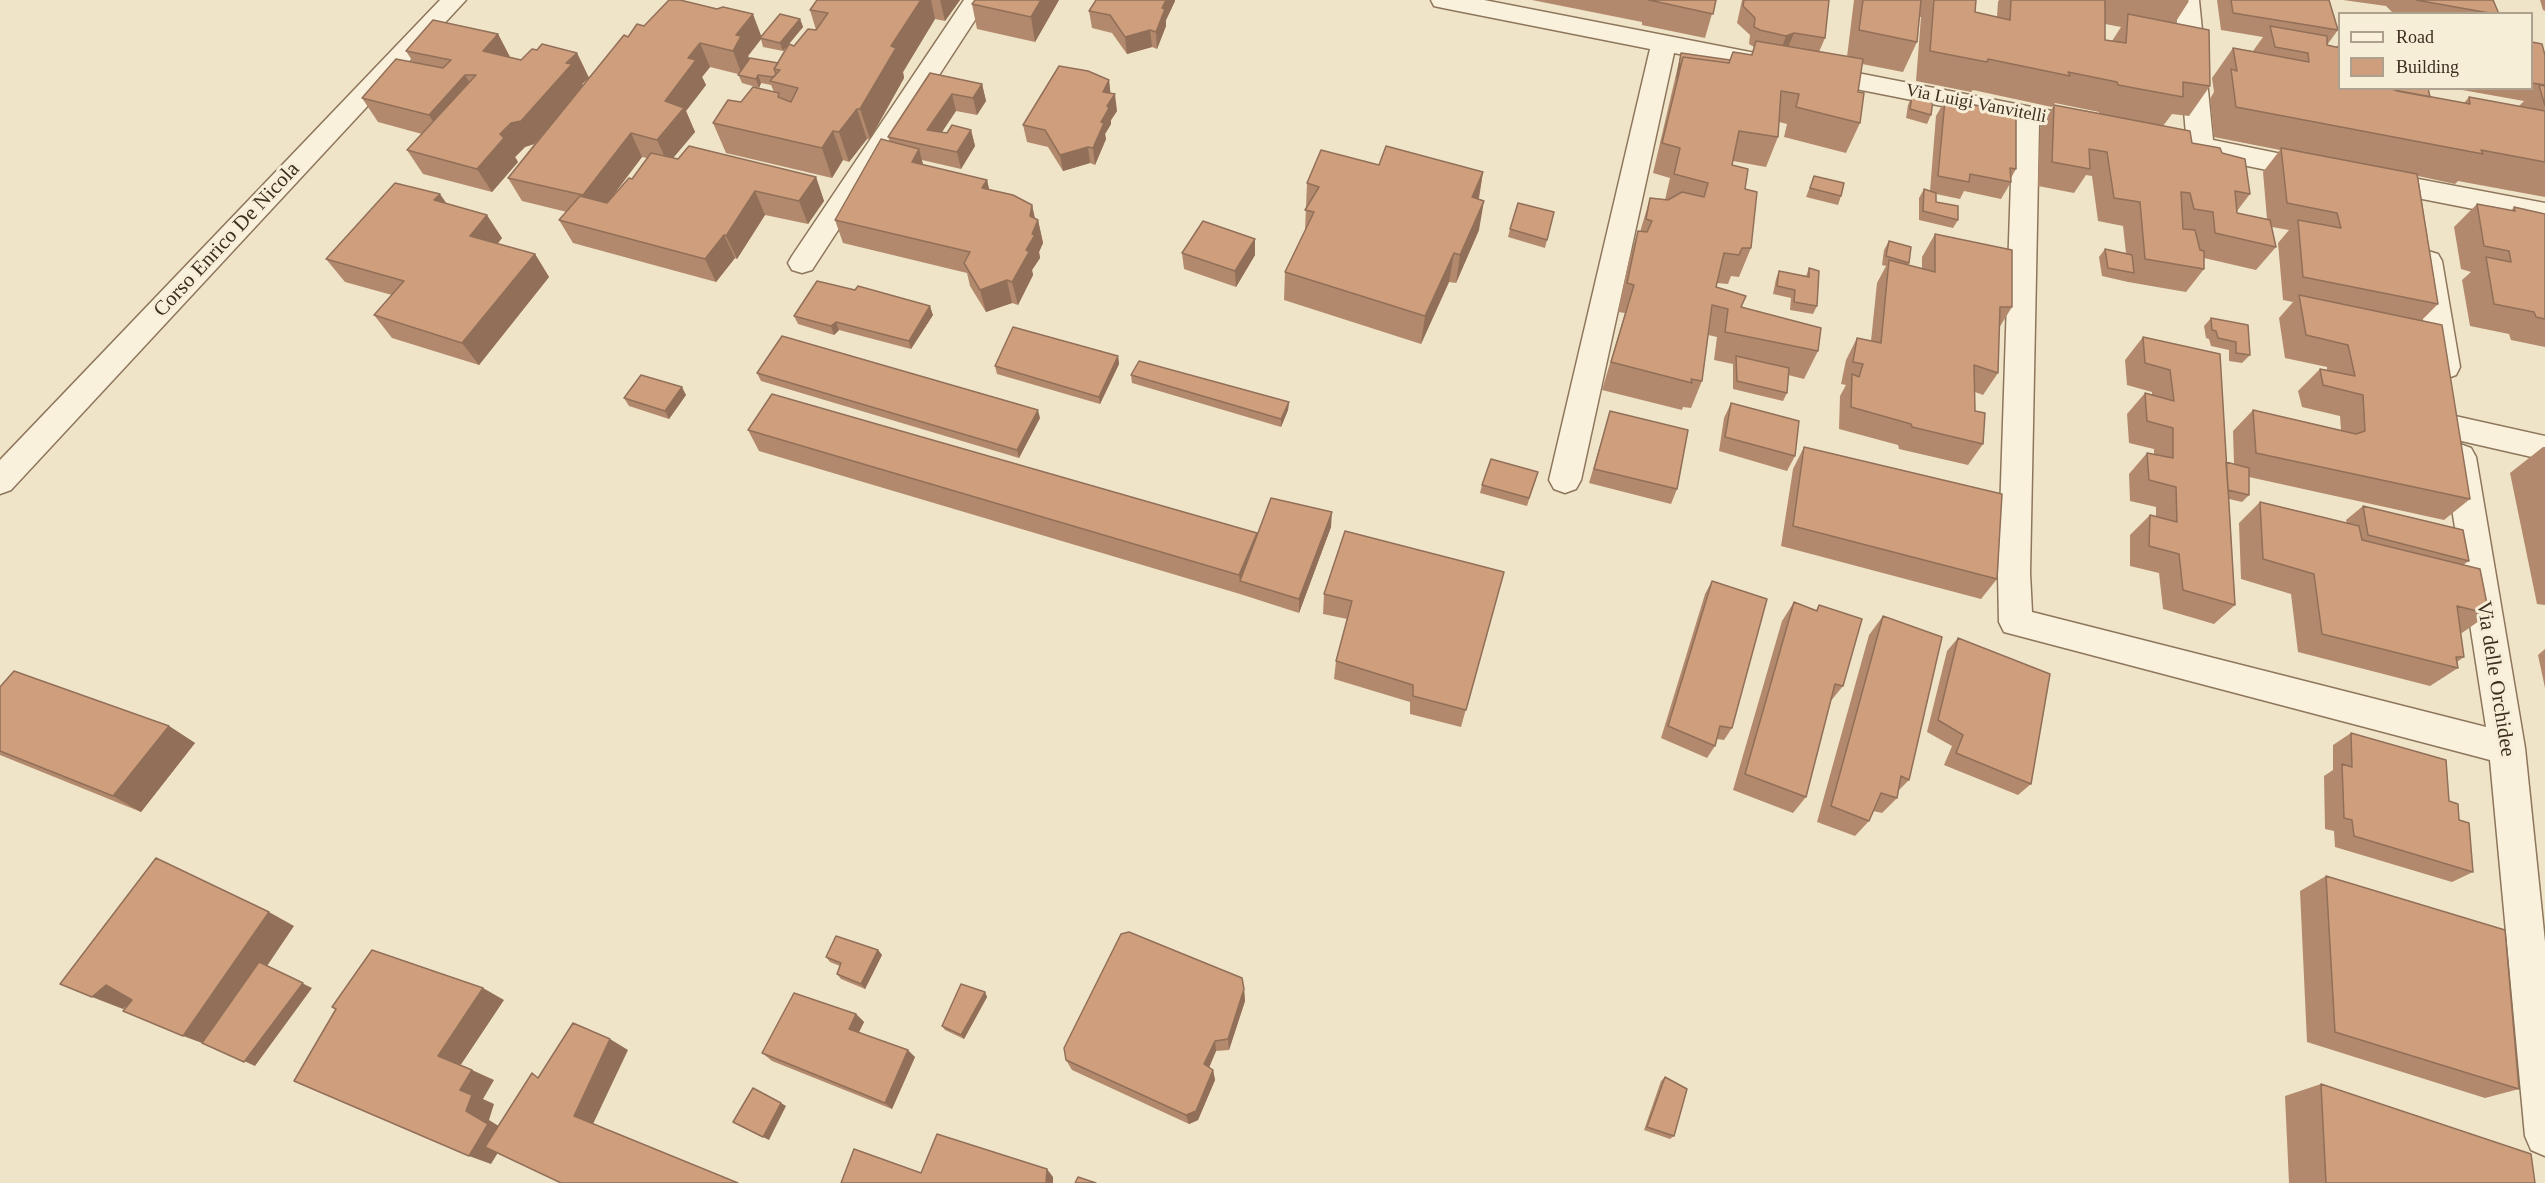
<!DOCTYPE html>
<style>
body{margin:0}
#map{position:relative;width:2545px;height:1183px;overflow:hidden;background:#f0e4c8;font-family:Georgia,serif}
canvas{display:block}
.legend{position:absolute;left:2338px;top:12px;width:195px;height:78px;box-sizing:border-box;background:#f7eed8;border:2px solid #ada18e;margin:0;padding:8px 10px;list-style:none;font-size:18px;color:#3d2e20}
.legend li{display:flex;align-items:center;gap:12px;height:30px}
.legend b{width:30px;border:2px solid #ada18e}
</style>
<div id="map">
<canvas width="2545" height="1183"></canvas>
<ul class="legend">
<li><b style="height:8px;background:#faf1dc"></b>Road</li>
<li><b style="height:16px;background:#cf9f7d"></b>Building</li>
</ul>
</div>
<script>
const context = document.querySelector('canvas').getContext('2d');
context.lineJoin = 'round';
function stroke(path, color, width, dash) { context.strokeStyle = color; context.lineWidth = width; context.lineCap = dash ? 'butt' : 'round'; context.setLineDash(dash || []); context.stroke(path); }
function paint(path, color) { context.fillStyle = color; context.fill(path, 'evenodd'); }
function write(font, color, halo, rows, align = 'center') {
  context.font = font + ' Georgia,serif'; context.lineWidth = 6; context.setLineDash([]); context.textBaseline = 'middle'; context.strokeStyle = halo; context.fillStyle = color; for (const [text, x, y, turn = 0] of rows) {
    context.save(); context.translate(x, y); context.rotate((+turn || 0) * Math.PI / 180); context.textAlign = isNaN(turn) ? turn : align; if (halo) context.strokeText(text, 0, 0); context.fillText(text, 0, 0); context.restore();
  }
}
const minor = new Path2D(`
 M440 0H466L11 490 0 494V460Z
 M964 0H988L812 270 802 273 792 270 788 263 792 256Z
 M1431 0H1484L2098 120 2102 126 2098 132 2089 135 2039 125 2030 573 2032 612 2486 727 2444 457 2449 448 2460 444 2471 448 2476 457 2525 748 2545 942V1156L2531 1150 2525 1136 2490 760 2004 632 1999 622 1998 573 2013 120 1674 53 1581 480 1576 489 1565 493 1554 489 1549 480 1650 49 1443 8 1434 6Z
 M2175 0H2199L2213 140 2326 163 2330 170 2326 177 2316 180 2169 150 2165 143 2169 136 2178 134 2186 135Z
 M2376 171 2545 203V223L2366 188 2362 181 2366 174Z
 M2428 251 2438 254 2442 261 2460 367 2456 375 2445 379 2434 375 2430 367 2414 261 2418 254Z
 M2455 416 2545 436V460L2444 437 2440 428 2444 419Z`);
stroke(minor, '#8d765c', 3);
paint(minor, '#faf1dc');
paint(new Path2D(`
 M817 0H960L945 21 935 19 903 72 904 78 870 139H867L849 162 843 160 832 178 726 153 713 123 741 102 774 92 771 85 761 83 759 88 742 83 738 74 710 67 702 77 706 85 686 111 695 132 673 158 816 177 824 201 808 224 765 215 737 259 735 258 716 282 573 243 559 220 567 212 522 201 508 178 534 144 525 147 515 157 518 162 492 192 423 174 407 150 422 134 378 122 362 98 413 62 406 51 498 34 510 57 521 60 537 50 577 53 589 78 582 84 583 85 628 37 644 26 761 37 800 19 803 27 789 44 794 46 816 30 810 10ZM761 39 763 47 783 51 788 46 778 63 750 59 748 56ZM642 157 647 158 632 179 614 194Z
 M1059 0 1035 42 977 29 972 4Z
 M1532 0H1716L1705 38 1642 25V22Z
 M1742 0H1829L1825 38 1819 52 1847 57 1854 0H1976L1975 12 1997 17 1998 2 1999 0H2188L2189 1 2175 23 2210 86 2189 116 2172 114 2163 126 2192 143 2222 153 2250 194 2237 211V213L2267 219 2263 172 2280 150 2214 137 2210 99 2214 92 2212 78 2233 48 2253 51 2263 37 2221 30 2217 0H2329L2338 30 2327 45 2336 47 2338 45 2340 88H2428L2430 97 2464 103 2469 97 2519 106 2524 101 2451 88H2532V42L2545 55V197L2458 181 2455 184 2418 176 2438 304 2421 321 2470 499 2444 520 2249 477V495L2242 502 2229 499 2235 605 2214 624 2163 609 2159 573 2130 566V535L2150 515 2156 516V507L2130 501 2129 474 2147 453 2154 454V449L2129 443 2127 414 2145 393 2152 395V392L2127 385 2125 360 2143 337 2220 354 2226 462 2234 464 2233 431 2253 410 2341 430 2340 416 2302 407 2298 391 2320 369 2327 370V367L2285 358 2279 318 2293 302 2283 300 2278 243 2289 230 2272 227 2276 247 2256 270 2204 258V269L2186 292 2128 282 2102 276 2099 257 2105 249 2126 253 2123 226 2098 221 2092 176 2086 175 2074 193 2038 186 2040 129 2054 105 2099 113V112L2055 103 2052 107 1973 90 1971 92 1916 81 1921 17H1919L1917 42 1903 72 1862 64 1858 92 1860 123 1846 153 1784 137 1787 124 1779 122 1778 137 1766 167 1733 161 1732 165 1745 189 1751 248 1739 277 1731 276 1728 284 1717 283 1716 287 1741 307 1818 351 1804 379 1788 375 1787 393 1783 401 1733 389V364L1714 360 1717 337 1708 335 1702 381 1691 408 1683 407 1682 410 1602 390 1625 313 1618 312 1629 260 1638 231 1640 232 1650 198 1665 200 1670 178 1653 173 1681 53 1730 60 1751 55 1754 47 1749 44 1750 35 1737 23ZM2105 24 2121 27 2112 41 2105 40Z
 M2343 0H2494V1L2499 14H2393L2392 12 2386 6Z
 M2540 0H2545V11L2543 10Z
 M1175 1 1166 20V26L1157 49 1152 47 1127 54 1112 33 1092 28 1089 11Z
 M930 73 982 84 986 101 977 115 956 111 941 133H947L971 130 975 146 961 169 922 160 923 165 987 180 989 189 1032 205 1035 218 1038 220 1043 243 1039 252 1040 258 1032 270 1033 275 1018 305 1012 303 986 312 970 286 967 273 843 243 835 220 890 142 888 137Z
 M1109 80 1110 93 1117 111 1111 120V124L1105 134 1106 139 1095 165 1090 163 1063 171 1048 147 1027 142 1023 125Z
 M1912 96 1931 115 1927 124 1906 118 1908 105Z
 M1945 100 2016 169 2011 178V182L2001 199 1964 191 1960 199 1936 194V202L1958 220 1953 228 1919 220V198L1924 189 1930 191 1936 116Z
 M1379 165 1483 172 1479 199V230L1456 283 1449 282 1421 344 1284 300 1285 272 1305 231 1307 183Z
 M1814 176 1841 196 1838 205 1806 197Z
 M446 204 502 238 497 244 535 254 549 277 479 365 392 338 374 315 392 295 345 282 326 259Z
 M2477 204 2511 211 2514 207 2545 214V347L2511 340 2509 334 2470 326 2462 280 2471 272 2461 269 2454 227Z
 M1554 212 1545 248 1508 237 1510 229Z
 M1935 234 2012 307 1999 328 1998 373 1983 395 1975 392V411L1983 444 1968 465 1899 449 1898 445 1839 429 1840 396 1846 385 1841 384 1846 360 1857 338 1871 341 1877 283 1886 266 1882 265 1884 250 1889 241 1909 263 1908 265 1922 268V257Z
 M1182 253 1255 255 1236 287 1184 269Z
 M1809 268 1817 306 1813 314 1790 310 1791 298 1773 294 1776 279 1779 271 1806 276Z
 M933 315 911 349 839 330 834 335 798 324 794 316Z
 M2211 318 2250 355 2242 363 2229 361V350L2211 346 2209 339 2206 338 2204 326Z
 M1118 356 1119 364 1100 404 997 374 995 366Z
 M757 373 1040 418 1019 458 761 381Z
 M1131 375 1289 402 1288 410 1281 427 1132 383Z
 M686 395 669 419 629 406 624 398Z
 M1731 403 1795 456 1787 471 1719 451 1724 418Z
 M1610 411 1677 489 1671 504 1589 483Z
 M748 430 1257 536 1331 527 1299 613 1240 594 759 451Z
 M1804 447 1997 579 1981 599 1781 546 1793 469Z
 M2543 447H2545V605L2537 604 2510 473Z
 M1536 479 1527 506 1480 493 1482 485Z
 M2260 502 2347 523 2346 520 2363 506 2469 561 2463 565 2489 614 2462 633 2460 632 2464 657 2457 662 2458 668 2430 686 2298 652 2291 594 2241 579 2239 523Z
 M1504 572 1461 727 1410 714V702L1334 679 1336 661 1347 619 1323 614 1324 594Z
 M1712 581 1732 728 1724 740 1717 739 1715 746 1707 758 1661 738 1705 594Z
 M1794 602 1816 610 1819 605 1843 686 1830 702 1806 797 1793 813 1733 790 1782 621Z
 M1883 616 1909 780 1898 791 1897 798 1882 813 1873 811 1869 821 1855 836 1817 822 1869 635Z
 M1958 638 2031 784 2018 795 1944 765 1952 746 1927 732 1947 651Z
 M2545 649V688L2538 655Z
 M0 687 169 726 195 743 141 812 0 755Z
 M2351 733 2449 801 2459 820 2473 872 2452 882 2335 847 2334 831 2325 829 2324 776 2333 770V745Z
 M2326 876 2519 1089 2485 1098 2307 1042 2300 891Z
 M878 950 882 955 865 989 841 979 837 974 840 966 830 962 826 957Z
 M1244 989 1245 1001 1229 1050 1216 1051 1209 1067 1213 1070 1215 1080 1198 1120 1189 1124 1072 1070 1066 1060Z
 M985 992 987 997 964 1039 945 1030 942 1026Z
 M856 1014 864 1022 859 1032 915 1057 892 1109 772 1061 762 1053Z
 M1665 1077 1674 1136 1670 1139 1644 1130 1661 1081Z
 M2321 1084 2535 1183H2289L2285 1096Z`), '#b2896c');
paint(new Path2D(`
 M921 0H931L935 19 903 72 904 78 870 139 860 109 891 46Z
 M940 0H960L945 21Z
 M1041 0H1059L1035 42 1031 17Z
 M1166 0H1175V1L1166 20V26L1157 49 1156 32 1162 8Z
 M753 14 762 38 748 56 750 61 742 75 733 51 736 35Z
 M800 19 803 27 783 51 780 43Z
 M1150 30 1152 47 1127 54 1125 37Z
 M1794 33 1787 50 1780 53 1786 36Z
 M498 34 511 59 483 51Z
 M700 43 710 67 702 77 706 85 686 111 695 132 668 164 657 140 665 101 688 58Z
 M577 53 589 78 582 84 584 88 534 144 525 147 515 157 518 162 492 192 477 169 500 134Z
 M465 75 480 99 444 139 429 115Z
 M758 75 761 83 759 88 756 79Z
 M1109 80 1111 97 1103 92Z
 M982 84 986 101 977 115 973 98Z
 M952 94 956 111 932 147 927 130Z
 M1115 94 1117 111 1111 120V124L1105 134 1106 139 1095 165 1093 148 1101 122 1107 106Z
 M857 109 867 139 849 162 839 132Z
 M971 130 975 146 961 169 957 152Z
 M833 131 843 160 832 178 822 148Z
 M631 133 642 157 596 218 583 195Z
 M1088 147 1090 163 1063 171 1060 155Z
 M919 149 925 172 912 162Z
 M1483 172 1478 201 1472 197Z
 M816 177 824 201 808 224 799 201Z
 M987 180 992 203 982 188Z
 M755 191 765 215 737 259 726 236Z
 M440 194 456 217 434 200Z
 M1484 201 1479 230 1456 283 1460 255Z
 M1032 205 1036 225 1038 220 1043 243 1039 252 1040 258 1032 270 1033 275 1018 305 1012 282 1026 250 1030 216Z
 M487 215 502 238 485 260 470 236Z
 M724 235 735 258 716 282 705 259Z
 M1255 239V255L1236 287 1235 271Z
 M1454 253 1449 282 1421 344 1425 316Z
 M535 254 549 277 479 365 462 343Z
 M1007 280 1012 303 986 312 980 290Z
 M930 306 933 315 911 349 909 341Z
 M836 322 839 330 834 335 831 326Z
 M1118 356 1119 364 1100 404 1099 397Z
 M682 387 686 395 669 419 665 411Z
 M1289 402 1288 410 1281 427V419Z
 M1038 410 1040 418 1019 458 1017 450Z
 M1332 512 1331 527 1299 613V599Z
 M1257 533V553L1240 581 1239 575Z
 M169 726 195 743 141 812 113 796Z
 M269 912 294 926 267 966 312 988 255 1066 213 1047 183 1036Z
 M878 950 882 955 865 989 861 984Z
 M106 985 137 997 123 1009 92 997Z
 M483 988 504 1000 460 1066 438 1056Z
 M1244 989 1245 1001 1229 1050 1228 1039Z
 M985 992 987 997 964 1039 961 1035Z
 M856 1014 864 1022 857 1036 849 1029Z
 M610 1039 628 1050 593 1124 574 1116Z
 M1215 1041 1216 1051 1206 1075 1204 1064Z
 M908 1050 915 1057 892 1109 885 1103Z
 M472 1070 494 1080 483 1099 494 1104 489 1120 510 1133 491 1164 469 1156 466 1111 460 1090Z
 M1213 1070 1215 1080 1198 1120 1189 1124 1186 1115Z
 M781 1103 786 1106 769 1140 763 1137Z
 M1047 1169 1053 1177V1183H1046Z`), '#916f58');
const building = new Path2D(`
 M669 0H680L717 9 723 7 753 14 736 35 741 36 733 51 700 43 688 58 696 60 665 101 684 108 657 140 631 133 583 195 508 178 624 35 628 37 637 24 644 26Z
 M817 0H921L891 46 896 48 860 109H857L839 132 833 131 822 148 713 123 728 100 741 102 753 87 779 93 778 97 791 102 798 88 770 81 780 70 774 69 789 44 794 46 808 29 816 30 828 13 810 10Z
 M975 0H1041L1031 17 972 4Z
 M1096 0H1166L1162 8 1165 9 1156 32 1150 30 1125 37 1110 15 1089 11Z
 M1649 0H1716L1713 14Z
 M1744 0H1829L1825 38 1794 33 1786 36 1760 30 1754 27 1755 18 1743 6Z
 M1863 0H1921L1917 42 1859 30Z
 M1934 0H1976L1975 12 2010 20 2011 0H2105V40L2126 43 2128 14 2209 30 2210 86 2183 82V97L2118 85 2117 82 2068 72 2070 76 1988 59 1987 62 1930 51Z
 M2231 0H2329L2338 30 2233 13Z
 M2416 0H2493L2499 14H2495Z
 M780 14 800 19 780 43 760 38Z
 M433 20 498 34 483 51 521 60 532 49 537 50 542 44 577 53 566 63 572 64 521 121 511 123 500 134 504 138 477 169 407 150 476 75H465L429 115 362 98 396 59 443 68 451 60 406 51Z
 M2270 26 2327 36V45L2340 48V88H2394V90L2470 104 2469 97 2545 111V162L2481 150 2483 154 2236 107 2231 69 2237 71 2233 48 2309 62 2308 53 2275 47Z
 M1756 41 1863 59 1858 92 1864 93 1860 123 1796 107 1799 94 1781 91 1778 137 1739 131 1732 165 1748 169 1745 189 1757 192 1751 248H1742L1739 255 1724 253 1716 287 1746 296 1741 307 1821 328 1818 351 1725 332 1728 309 1712 305 1702 381 1691 379 1692 383 1611 362 1634 285 1627 283 1638 231 1647 232 1652 221 1646 219 1650 198 1668 200 1682 192 1704 197 1708 183 1674 174 1680 148 1662 143 1683 57 1729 63 1733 52 1752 55Z
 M2532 42 2542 44 2545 55V85L2532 83Z
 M1681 53 1730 60 1729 63 1683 57 1677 78Z
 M750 58 778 63 774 69 776 74 773 77 758 75 756 79 738 75Z
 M1059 66 1088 71 1109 80 1103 92 1115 94 1107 106 1109 108 1101 122 1104 123 1093 148 1088 147 1060 155 1045 130 1023 125Z
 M930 73 982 84 973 98 952 94 927 130 947 133 952 125 971 130 957 152 888 137Z
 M2539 85 2545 86V106Z
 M2396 88H2428L2430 97 2397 91Z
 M1912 96 1933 100 1931 115 1910 109Z
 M1945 100 2016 112V169L2010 168 2011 182 1970 174 1969 182 1938 176Z
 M2054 105 2190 131 2192 143 2220 148 2222 153 2245 159 2250 194 2235 191 2237 213 2270 220 2276 247 2215 233 2213 212 2194 209 2190 193 2181 192 2183 229 2195 230 2200 250 2204 251V269L2145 259 2140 202 2114 198 2107 152 2089 149 2090 169 2052 162Z
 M881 139 919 149 912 162 987 180 982 188 1013 195 1032 205 1030 216 1038 220 1032 234 1035 235 1026 250 1029 252 1012 282 1007 280 980 290 964 263 970 252 835 220Z
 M689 146 816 177 799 201 755 191 726 236 724 235 705 259 559 220 580 196 607 203 629 178 632 179 651 153 678 159Z
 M1386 146 1483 172 1472 197 1484 201 1460 255 1454 253 1425 316 1285 272 1314 212 1305 210 1319 187 1307 183 1321 150 1379 165Z
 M2281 148 2417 174 2438 304 2303 277 2298 220 2341 228 2337 213 2287 203Z
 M1814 176 1844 183 1841 196 1810 188Z
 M395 183 440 194 434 200 487 215 470 236 535 254 462 343 374 315 404 281 326 259Z
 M1924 189 1936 193V202L1958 206V220L1923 211Z
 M1518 203 1554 212 1547 240 1510 229Z
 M2477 204 2515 211 2514 207 2545 214V319L2536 317 2534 312 2494 304 2486 257 2511 262 2509 251 2484 246Z
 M1203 221 1255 239 1235 271 1182 253Z
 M1935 234 2012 250V307H2000L1998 373 1974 365 1975 411 1985 413 1983 444 1912 427 1911 424 1851 407 1852 374 1859 377 1863 364 1853 362 1857 338 1881 343 1889 260 1935 272Z
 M1889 241 1911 247 1909 263 1886 256Z
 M2105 249 2132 255 2134 273 2108 268Z
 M1809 268 1819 271 1817 306 1794 302 1795 290 1777 286 1779 271 1809 277Z
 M817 281 855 290 858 286 930 306 909 341 836 322 831 326 794 316Z
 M2299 295 2442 325 2470 499 2256 453 2253 410 2356 434 2365 431 2363 395 2323 385 2320 369 2355 376 2348 345 2306 335Z
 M2211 318 2248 325 2250 355 2236 353V342L2218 338 2216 331 2212 330Z
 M1013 327 1118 356 1099 397 995 366Z
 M782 336 1038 410 1017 450 757 373Z
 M2143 337 2220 354 2235 605 2183 590 2179 554 2149 546 2150 515 2177 522 2176 487 2149 480 2147 453 2173 458V428L2147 421 2145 393 2174 401 2170 370 2145 363Z
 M1736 356 1789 368 1787 393 1737 381Z
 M1139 361 1289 402 1281 419 1131 375Z
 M641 375 682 387 665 411 624 398Z
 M772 394 1257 533 1239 575 748 430Z
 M1731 403 1799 421 1795 456 1725 437Z
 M1610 411 1688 430 1677 489 1594 469Z
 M1804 447 2002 494 1997 579 1793 526Z
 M1491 459 1538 472 1529 498 1482 485Z
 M2226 462 2249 468V495L2228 490Z
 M1271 498 1332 512 1299 599 1240 581Z
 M2260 502 2359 526 2362 540 2480 569 2489 614 2457 606 2464 657H2456L2458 668 2322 634 2314 574 2263 559Z
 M2363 506 2463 530 2469 561 2368 535Z
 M1345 531 1504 572 1466 710 1413 696V685L1336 661 1352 601 1324 594Z
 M1712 581 1767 599 1732 728 1720 726 1715 746 1668 726Z
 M1794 602 1817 611 1819 605 1862 619 1843 686 1835 684 1806 797 1745 774Z
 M1883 616 1942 637 1909 780 1901 776 1897 798 1881 793 1869 821 1831 806Z
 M1958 638 2050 674 2031 784 1956 753 1963 735 1938 720Z
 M14 671 169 726 113 796 0 751V687Z
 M2351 733 2446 760 2449 801 2458 804 2459 820 2469 823 2473 872 2354 836 2352 820 2344 818 2342 764 2352 767Z
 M156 858 269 912 183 1036 123 1011 132 1000 106 985 92 997 60 984Z
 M2326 876 2505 930 2519 1089 2335 1032Z
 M1129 932 1242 978 1244 989 1228 1039 1215 1041 1204 1064 1213 1070 1196 1111 1186 1115 1066 1060 1064 1048 1121 934Z
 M836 936 878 950 861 984 837 974 841 963 826 957Z
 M372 950 483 988 438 1056 472 1070 460 1090 472 1095 466 1111 488 1124 469 1156 294 1081 336 1009 332 1007Z
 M259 962 303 983 244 1062 202 1043Z
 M961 984 985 992 961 1035 942 1026Z
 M794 993 856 1014 849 1029 908 1050 885 1103 762 1053Z
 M573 1023 610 1039 574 1116 738 1183H561L485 1147 532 1073 538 1078Z
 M1665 1077 1687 1089 1674 1136 1647 1127Z
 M2321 1084 2531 1154 2535 1183H2326Z
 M753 1088 781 1103 763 1137 733 1122Z
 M937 1134 1047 1169 1046 1183H841L854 1149 921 1173Z
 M1078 1177 1096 1183H1075Z`);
paint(building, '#cf9f7d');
stroke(building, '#916f58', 1.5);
write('18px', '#3d2e20', '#f7eed8', [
 ["Via Luigi Vanvitelli",1976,104,11]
]);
write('21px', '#3d2e20', '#f7eed8', [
 ["Corso Enrico De Nicola",227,240,-47],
 ["Via delle Orchidee",2495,679,81]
]);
</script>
